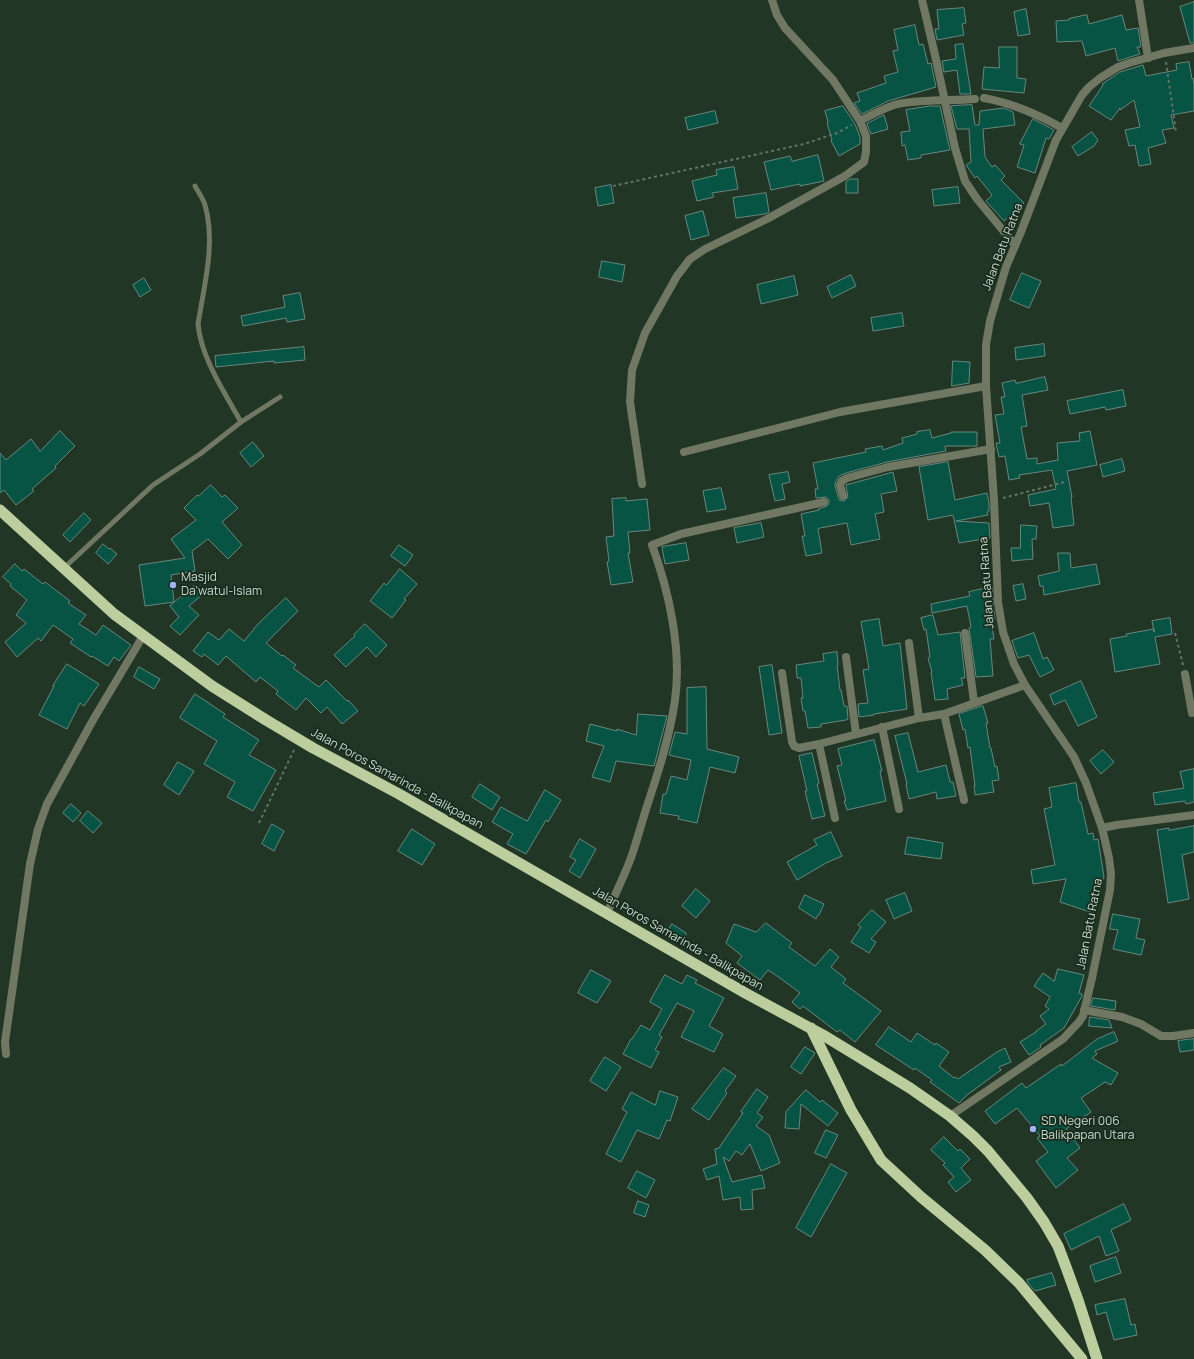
<!DOCTYPE html>
<style>
body{margin:0}
canvas{display:block;background:#213625}
</style>
<canvas width="1194" height="1359"></canvas>
<script>
const context = document.querySelector('canvas').getContext('2d');
context.lineJoin = 'round';
function paint(path, color) { context.fillStyle = color; context.fill(path, 'evenodd'); }
function stroke(path, color, width, dash) { context.strokeStyle = color; context.lineWidth = width; context.lineCap = dash ? 'butt' : 'round'; context.setLineDash(dash || []); context.stroke(path); }
function write(font, color, halo, rows, align = 'center') {
  context.font = font + ' Manrope,sans-serif'; context.lineWidth = 3.5; context.setLineDash([]); context.textBaseline = 'middle'; context.strokeStyle = halo; context.fillStyle = color; for (const [text, x, y, turn = 0] of rows) {
    context.save(); context.translate(x, y); context.rotate((+turn || 0) * Math.PI / 180); context.textAlign = isNaN(turn) ? turn : align; if (halo) context.strokeText(text, 0, 0); context.fillText(text, 0, 0); context.restore();
  }
}
const building = new Path2D(`
 M1194 2V43H1190L1180 7Z
 M964 8 966 23 962 24 964 35 937 40 935 29H939L937 10Z
 M1026 9 1030 34 1018 36 1014 12Z
 M1087 15 1089 24 1122 15 1126 30 1138 28 1141 47H1137L1140 54 1118 61 1115 48 1086 56 1082 41 1057 42 1056 21 1069 20V19Z
 M915 25 919 45 923 44 928 64 931 63 936 87 888 101 862 114 854 103 860 101 857 93 886 83 884 76 898 72 893 51 898 50 894 30Z
 M963 44 971 94H960L957 70 944 72 942 61 956 59 955 45Z
 M999 47H1017V78L1026 79 1024 93 982 89 984 67 999 68Z
 M1189 62 1192 79 1193 78 1194 85V111L1171 115 1174 128 1162 130 1166 143 1148 148 1151 164 1139 166 1135 145 1129 146 1125 130 1140 127 1134 100 1120 110V108L1111 120 1089 106 1103 85 1102 84 1120 72 1143 65 1146 76 1177 70 1176 64Z
 M972 105 975 125H979L980 111 1004 108 1013 112 1015 125 983 129 985 157 992 167 995 165 1005 176 1001 180 1024 203 1004 221 986 201 992 195 977 176 975 178 966 165 971 162 969 129H957L951 106Z
 M843 106 855 124 860 137V144L839 156 831 141 832 140 827 123 828 122 825 111Z
 M930 106H940L950 150 921 155V158L908 160 905 145 902 146 901 132 910 131 906 110Z
 M715 111 718 123 688 130 685 118Z
 M884 115 888 129 871 134 867 124Z
 M1033 119 1054 130 1049 139 1046 138 1035 173 1017 167 1024 145 1020 144Z
 M1092 132 1098 140 1094 146 1078 156 1072 147Z
 M818 155 824 181 800 186V184L771 190 764 162 790 156 792 161Z
 M734 167 738 189 712 193 714 197 697 201 692 181 717 175 716 170Z
 M851 179H858V193H846V182Z
 M611 185 614 203 598 206 595 188Z
 M958 187 960 203 934 206 932 190Z
 M766 193 769 212 765 214 736 218 733 198Z
 M703 211 709 235 691 240 685 216Z
 M602 261 625 265 622 282 599 277Z
 M1022 273 1041 281 1029 308 1010 300Z
 M851 275 856 286 832 298 827 287Z
 M794 276 798 295 761 304 757 285Z
 M144 278 151 290 140 297 133 285Z
 M300 293 305 319 287 322 286 318 243 326 241 316 285 307 283 296Z
 M902 313 904 326 873 331 871 318Z
 M1044 344 1045 356 1016 360 1015 348Z
 M304 347 305 360 274 363V361L216 367 215 356Z
 M953 361 970 362 969 383 952 386Z
 M1045 377 1048 390 1022 395 1027 426 1021 427 1027 459 1037 458V464L1058 460 1057 443 1080 441 1079 433 1090 431 1097 465 1067 471 1072 497H1071L1074 525 1053 528 1049 503 1030 506 1028 495 1056 489 1052 470 1019 475 1020 478 1009 480 1005 456 999 457 996 443H1000L995 415 1004 414 1001 397H1005L1002 383 1015 380 1016 383Z
 M1123 390 1126 406 1106 410 1105 407 1070 414 1067 401Z
 M930 430 932 438 951 433V432H977V446H945L946 451 887 462 846 473 839 476 835 483V486L839 500 844 501 848 497 846 485 893 472 897 491 881 494 884 512 875 514 880 539 851 545 847 523 820 528 818 529 822 553 806 556 802 536H805L801 514 819 510 818 509 827 506 829 503V500L826 497 816 498 815 489H818L813 463 866 452 865 449 882 446 883 450 903 443 902 438 917 434V432Z
 M60 431 75 446 55 466 56 468 32 489 34 491 16 505 4 490 0 493V453L6 460 31 439 40 451Z
 M253 442 264 456 251 467 240 453Z
 M1122 459 1125 471 1103 477 1100 465Z
 M948 462 955 500 987 493 989 503V511L987 512 988 515 956 521 989 523 990 538 959 543 953 515 928 520 919 467Z
 M788 472 790 482 782 484 785 499 775 501 769 475Z
 M211 485 222 497 225 495 238 508 222 522 242 545 228 559 208 539 192 551 195 571 171 575 174 602 145 606 139 565 185 558 171 539 196 520 184 508 197 495 198 496Z
 M721 488 726 509 707 512 703 491Z
 M626 498V501L647 499 650 530 628 532 630 553H628L633 582 611 585 607 562 609 561 606 537 614 536 612 499Z
 M84 513 91 520 70 542 63 535Z
 M761 523 764 537 737 543 734 528Z
 M1021 525 1037 526 1036 539H1032L1033 559 1012 561 1011 548H1020Z
 M686 543 689 560 665 564 662 547Z
 M103 544 109 549 110 548 117 554 108 564 96 553Z
 M399 545 413 555 405 566 391 556Z
 M1058 553H1070L1071 568 1096 564 1100 584 1044 595 1043 586H1040L1038 576 1059 571Z
 M15 564 22 571 24 569 43 584 45 582 70 601 68 603 86 615 79 624 96 635 103 625 131 645 119 661 114 657 108 666 92 656 91 657 70 643 73 639 53 625 41 641 38 638 17 657 5 642 26 623 16 615 27 600 10 586 11 584 3 577Z
 M400 569 417 584 404 599 406 600 392 618 370 601 384 583 386 585Z
 M1023 584 1026 599 1016 601 1013 586Z
 M194 586 202 595 189 606 199 615 180 635 170 626 179 617 170 606Z
 M992 587 993 603 995 620 991 621 994 639H990L993 676 976 677 969 628 971 627 967 606 932 613 931 604 970 596 969 592Z
 M286 598 298 611 266 643 282 656 283 655 296 665 293 668 319 687 326 680 347 701 348 700 358 711 342 724 327 707 321 713 306 698 296 710 276 694 278 691 260 677 256 682 226 656 218 665 204 654 202 657 193 651 208 632 219 640 229 629 244 641 258 624Z
 M933 615 938 635 960 632 965 678H961L963 685 947 689 948 699 935 700 931 672H932L928 658 930 657 926 629 924 630 921 618Z
 M1170 618 1172 634 1155 637 1160 664 1115 672 1110 639 1127 636 1126 634 1154 629V632L1152 621Z
 M879 619 883 646 900 643 907 709 874 714V715L859 717 858 704 868 703 863 670 869 669 861 622Z
 M365 624 387 645 376 657 367 647 346 667 334 655 355 636 354 635Z
 M1034 633 1043 659 1047 657 1054 670 1040 677 1029 655 1018 658 1012 641Z
 M837 652 838 665H837L840 690H841L844 706H847L848 719 846 720 821 724V727L808 728 805 711H803L801 698H803L801 678H797L796 665 824 661 823 654Z
 M67 664 99 684 84 706 80 703 67 729 39 715 54 686H53Z
 M772 665 782 733 769 735 759 667Z
 M139 667 160 679 154 689 134 677Z
 M1081 681 1097 717 1078 726 1065 700 1054 705 1050 695Z
 M706 687 707 749 739 757 735 773 710 767 697 823 678 819 679 816 660 813 663 794H666L671 776 687 780 691 760 669 755 675 732 687 734V688Z
 M195 694 225 714 223 717 259 740 249 755 276 770 253 811 227 797 235 782 204 764 217 741 180 718Z
 M983 706 988 723H986L990 748H991L995 767 997 766 999 780 992 781 994 792 975 795 974 786H975L970 747 968 748 965 729 963 730 959 714Z
 M638 714 667 716 654 766 616 761 610 782 592 777 604 746 586 741 590 724 617 731V729L636 735Z
 M908 733 918 772 946 765 950 782H953L956 796 937 799 936 792 909 799 906 785 907 784 895 736Z
 M874 740 882 771H880L886 801 847 810 844 801H846L837 766 842 765 838 749Z
 M1103 750 1114 762 1101 774 1090 761Z
 M812 753 819 783 817 784 825 816 812 819 805 791H807L799 756Z
 M178 762 194 771 179 795 164 785Z
 M1194 769V802L1186 804 1185 801 1155 805 1153 793 1184 788 1180 772Z
 M1076 783 1079 802H1081L1088 834 1093 833 1094 840 1098 839 1104 877 1093 913 1060 902 1066 879 1033 884 1031 870 1055 865 1044 809 1052 807 1049 788Z
 M480 784 500 797 492 810 472 797Z
 M545 790 561 800 548 822 546 820 526 854 507 844 513 834 492 822 501 807 527 821Z
 M71 804 81 813 73 822 63 813Z
 M88 811 102 823 93 833 80 821Z
 M272 824 284 831 274 851 262 844Z
 M1194 826V852L1182 855 1189 899 1168 903 1157 830 1169 828V830Z
 M412 829 435 844 422 865 398 851Z
 M831 832 842 856 826 863 797 880 787 862 817 845 814 840Z
 M908 837 943 843 941 859 905 854Z
 M580 839 596 849 580 878 569 871 576 860 570 857Z
 M696 889 710 901 696 918 682 906Z
 M905 893 912 911 894 919 886 900Z
 M805 895 824 904 819 915H818L816 919 799 908Z
 M872 910 886 922 871 939 876 942 869 953 851 942 861 927 858 925Z
 M1113 914 1140 919 1136 938 1145 940 1141 955 1113 949 1118 930 1110 929Z
 M766 923 792 943 789 947 815 966 830 949 839 957 831 967 846 979 843 983 881 1011 855 1042 840 1030 837 1032 803 1006 800 1009 792 1002 800 993 780 978 768 970 760 980 737 963 742 956 726 943 734 924 756 932Z
 M672 924 686 933V937L683 943 667 933Z
 M1058 969 1084 975 1079 993 1082 994V996L1064 1028 1040 1045 1041 1047 1029 1055 1020 1042 1036 1032V1031L1046 1024 1040 1016 1049 1009 1045 1006 1050 997 1034 986 1043 973 1054 981Z
 M591 970 611 981 597 1003 578 993Z
 M665 975 682 984 687 975 697 980 695 983 724 998 709 1026 723 1034 714 1052 681 1037 694 1011 677 1003 659 1035 662 1037 655 1050 659 1052 651 1068 623 1054 631 1039H632L641 1025 650 1030 662 1009 650 1002Z
 M1093 998 1116 1001 1115 1010 1091 1006Z
 M1090 1017 1109 1020 1112 1028 1089 1026Z
 M889 1027 911 1042 917 1033 935 1045 936 1043 949 1052 939 1066 954 1078 955 1077 958 1079 997 1052 1005 1048 1011 1062 999 1067 1001 1070 967 1095 959 1103 930 1082 932 1080 915 1068 914 1070 876 1045Z
 M1114 1032 1118 1041 1095 1051 1097 1054 1092 1058 1118 1073 1111 1085 1105 1082 1081 1098 1091 1112 1066 1129 1080 1148 1067 1158 1078 1170 1056 1188 1036 1161 1048 1152 1037 1138 1040 1136 1017 1108 995 1124 985 1111 1022 1083 1026 1088 1061 1064 1062 1066 1097 1039Z
 M1194 1039V1050L1180 1052 1178 1041Z
 M805 1047 815 1053 801 1074 791 1067Z
 M605 1057 621 1067 606 1091 590 1081Z
 M724 1068 736 1076 725 1091 727 1093 709 1120 692 1109Z
 M757 1089 768 1097 757 1113 763 1117 756 1126 769 1135 780 1163 761 1171 750 1144 742 1155 736 1151 729 1161 723 1157 732 1182 762 1175 765 1188 752 1190 753 1209 741 1210 740 1197 723 1200 719 1176 707 1180 703 1169 717 1164 715 1149 719 1148 723 1142 743 1113 741 1112Z
 M806 1090 820 1102 822 1100 838 1113 828 1126 801 1104 799 1129 785 1128 786 1112Z
 M660 1091 678 1097 670 1121 667 1120 659 1139 637 1130 621 1162 606 1154 627 1112 622 1109 631 1092 655 1105Z
 M826 1130 838 1135 826 1158 815 1153Z
 M944 1137 958 1151 960 1149 970 1159 961 1168 971 1180 956 1192 948 1182 954 1177 943 1165 945 1163 931 1150Z
 M831 1164 847 1173 811 1237 796 1228Z
 M637 1171 655 1180 646 1198 628 1188Z
 M638 1201 649 1205 645 1217 634 1213Z
 M1124 1204 1131 1220 1111 1230 1119 1251 1106 1256 1099 1236 1071 1250 1064 1234Z
 M1116 1257 1121 1273 1095 1282 1090 1266Z
 M1052 1273 1056 1285 1035 1291 1028 1283 1027 1280Z
 M1125 1299 1131 1325 1135 1324 1137 1335 1114 1340 1106 1312 1097 1315 1095 1305Z`);
paint(building, '#075445');
stroke(building, '#66877d', 1);
stroke(new Path2D(`
 M1166 62 1176 132
 M613 186 804 144 837 133 852 125
 M1003 498 1065 482
 M1175 633 1183 665
 M259 823 294 750`), '#627465', 2, [3, 3]);
stroke(new Path2D(`
 M195 186C198 192 203 198 205 205 216 243 204 286 198 324 201 358 225 393 241 422
 M64 568 153 485 200 454 241 422 280 397`), '#707863', 5);
stroke(new Path2D(`
 M922 0 935 55 955 148 965 181 977 199 1015 245
 M1139 0 1148 58
 M984 98C1012 103 1037 114 1062 128
 M860 121C871 115 882 109 894 105 916 99 951 101 975 99
 M684 452 840 412 986 386
 M642 484 630 402 632 370 645 333 677 276 690 259 705 249 767 219 845 176 864 162 866 152V136L860 121 833 80 785 28 777 15 772 0
 M843 496 840 485 842 481 847 478 888 467 991 449
 M965 633 974 702
 M909 643 919 718
 M846 657 856 734
 M782 673 792 742 794 746 799 748 819 744 919 718 944 714 1025 685
 M1185 674 1192 713
 M944 714 964 800
 M882 727 899 809
 M819 744 835 818
 M1102 828 1117 825 1194 815
 M607 913C615 894 625 875 632 855 638 837 643 818 649 800 660 767 670 735 675 700 682 650 669 591 652 545L681 534 824 502
 M1084 1010 1122 1017 1141 1024 1161 1036H1173L1194 1033
 M6 1054 5 1042 30 864 38 829 47 804 93 720 143 636`), '#707863', 8);
stroke(new Path2D(`
 M950 1116 1063 1039 1079 1022 1083 1016 1092 978 1110 890 1111 874 1109 858 1102 828 1086 783 1074 757 1025 685 1014 664 1003 632 998 602 994 500 986 386V345L990 321 1006 267 1021 232 1056 140 1082 95 1089 87 1100 78 1118 67 1129 63 1164 53 1194 48`), '#707863', 8);
stroke(new Path2D(`
 M0 510 114 614 212 686 266 720 313 748 399 794 747 994 823 1035 910 1088 950 1116 973 1136 988 1151 1027 1198 1044 1222 1058 1246 1066 1267 1078 1300 1097 1359
 M811 1028 851 1110 881 1160 921 1197 985 1250 1019 1283 1082 1359`), '#bcce9e', 11);
for (const [x, y, r, color] of [
 [173,585,4,"#a4b2fc"],
 [1033,1129,4,"#a4b2fc"]
]) { const dot = new Path2D(); dot.arc(x, y, r, 0, 2 * Math.PI); context.fillStyle = color; context.fill(dot); stroke(dot, '#172c1c', 1.5); }
write('12px', '#ccd9ce', '#172c1c', [
 ["Jalan Batu Ratna",1003,247,-69],
 ["Jalan Batu Ratna",987,583,-94],
 ["Jalan Poros Samarinda - Balikpapan",397,779,29],
 ["Jalan Batu Ratna",1090,924,-79],
 ["Jalan Poros Samarinda - Balikpapan",678,939,30]
]);
write('12px', '#ccd9ce', '#172c1c', [
 ["Masjid",181,578],
 ["Da'watul-Islam",181,592],
 ["SD Negeri 006",1041,1122],
 ["Balikpapan Utara",1041,1136]
], 'left');
</script>
